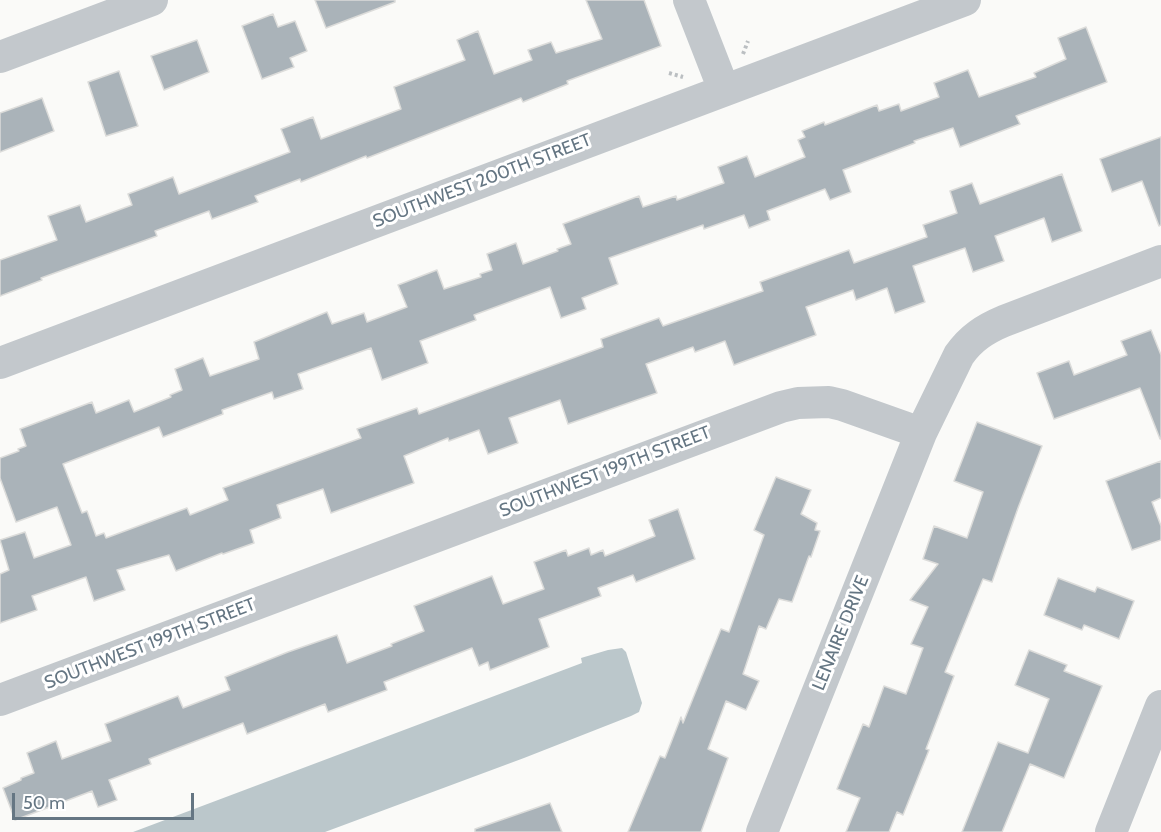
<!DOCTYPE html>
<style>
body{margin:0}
#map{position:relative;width:1161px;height:832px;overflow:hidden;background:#fafaf8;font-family:Cabin,sans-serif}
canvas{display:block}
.scale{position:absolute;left:12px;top:793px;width:182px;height:27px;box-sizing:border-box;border:3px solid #657683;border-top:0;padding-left:8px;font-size:18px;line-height:21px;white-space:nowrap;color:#657683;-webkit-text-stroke:4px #fff;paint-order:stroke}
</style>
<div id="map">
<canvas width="1161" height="832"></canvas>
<div class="scale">50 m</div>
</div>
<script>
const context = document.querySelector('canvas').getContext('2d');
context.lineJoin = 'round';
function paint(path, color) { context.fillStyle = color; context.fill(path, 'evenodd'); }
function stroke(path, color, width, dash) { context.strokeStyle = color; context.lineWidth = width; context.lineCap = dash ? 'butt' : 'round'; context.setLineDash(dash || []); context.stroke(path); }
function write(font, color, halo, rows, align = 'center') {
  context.font = font + ' Cabin,sans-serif'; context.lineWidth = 6; context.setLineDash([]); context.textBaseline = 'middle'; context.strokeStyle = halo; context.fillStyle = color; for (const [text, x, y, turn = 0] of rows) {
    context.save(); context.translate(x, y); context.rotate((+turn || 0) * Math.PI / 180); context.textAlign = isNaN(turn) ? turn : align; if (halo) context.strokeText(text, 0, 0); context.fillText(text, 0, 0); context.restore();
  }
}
paint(new Path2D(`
 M622 648 626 652 642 703 639 712 631 716 524 758 325 832H133L582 663 581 658 608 650Z`), '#bbc7cb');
const building = new Path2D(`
 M315 0H395V2L326 28Z
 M586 0H644L661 46 567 81 568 84 523 102 521 98 367 158 366 156 301 182 300 179 255 196 258 202 212 219 209 211 155 231 157 236 41 278 42 280 0 296V260L57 240 48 216 80 205 86 222 132 205 128 194 173 177 179 194 290 152 281 129 313 117 321 139 401 109 394 87 465 60 457 40 478 31 494 74 532 60 528 50 551 42 556 53 602 39Z
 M273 14 278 27 295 21 307 51 290 58 294 67 262 79 242 26Z
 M1086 27 1107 82 1016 116 1020 124 960 147 953 128 914 141 915 143 843 170 851 192 830 200 825 189 767 211 770 220 749 228 744 215 704 229 703 225 609 258 618 284 582 298 586 309 561 318 550 287 474 315 476 320 420 341 428 363 382 380 371 348 298 374 303 389 274 399 272 392 222 410 223 414 163 437 159 427 63 464 82 513 87 511 96 536 104 533 106 538 187 508 190 515 228 500 223 488 361 438 357 429 417 408 419 414 603 347 601 339 659 318 663 326 763 291 760 282 849 250 854 263 927 237 923 225 957 213 950 191 972 183 980 204 1062 174 1082 231 1052 242 1044 218 995 236 1004 261 973 272 965 248 913 266 925 302 895 313 887 288 856 300 853 290 806 307 816 335 734 365 725 341 695 352 693 347 646 364 657 393 568 424 560 400 509 418 518 443 488 454 479 430 449 441 448 438 404 456 414 483 331 513 323 489 277 505 281 518 250 530 254 543 223 554 222 553 176 571 169 555 117 570 125 590 94 601 86 577 32 596 37 610 0 623V574L9 570 0 540 25 532 34 558 71 545 57 507 16 522 0 478V458L19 451 18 449 26 446 20 429 92 402 96 413 129 400 134 412 171 397 170 395 182 390 175 369 203 358 210 376 259 359 254 342 327 312 332 324 364 313 367 322 407 307 398 285 437 270 444 289 481 277 480 274 492 270 487 254 516 243 523 264 558 251 557 249 571 244 563 224 639 196 643 207 676 196 677 200 724 183 718 167 747 156 755 177 805 157 798 140 805 137 802 131 824 122 825 125 877 105 879 111 899 104 901 111 939 97 934 83 968 70 979 97 1036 77 1034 73 1066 59 1058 38Z
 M197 40 209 72 164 90 151 56Z
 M119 71 138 126 106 136 88 82Z
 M42 98 54 131 0 152V113Z
 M1161 137V225L1159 226 1142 181 1112 192 1100 159Z
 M1151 330 1161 355V439H1160L1140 388 1054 419 1037 373 1069 361 1074 375 1127 355 1121 341Z
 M977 422 1042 446 1018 508 992 582 983 579 945 672 954 676 926 749 929 750 903 815 897 812 889 832H846L860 798 837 789 863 724 869 727 884 686 906 694 923 648 911 644 928 607 910 600 938 564 923 559 934 526 967 538 983 492 954 481Z
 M1161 461V498L1152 502 1161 526V540L1132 550 1106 481Z
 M776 477 811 490 801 514 817 523 815 530 820 531 811 557 809 556 792 602 779 599 766 629 759 626 743 674 759 681 746 710 726 701 708 749 728 758 701 832H628L660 756 665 758 681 717 683 723 721 629 729 632 764 535 754 530Z
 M678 509 695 559 636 582 633 575 598 588 601 596 539 619 549 647 490 670 488 662 479 666 472 648 384 682 387 690 328 712 325 704 247 734 243 723 149 759 151 764 109 780 117 800 98 807 92 791 15 820 3 788 21 780V778L34 773 27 753 56 741 62 759 111 741 105 724 178 696 183 708 230 690 225 677 288 652 337 635 347 663 392 646 391 644 424 631 414 606 492 576 503 604 544 589 534 562 566 550 568 556 589 548 591 555 603 550 605 556 655 536 649 520Z
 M1058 578 1095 592 1097 587 1134 601 1119 639 1084 625 1082 630 1044 615Z
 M1029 650 1067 665 1064 671 1102 686 1064 778 1030 764 1002 832H962L998 742 1028 753 1049 699 1015 685Z
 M550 803 562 832H475V829Z`);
paint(building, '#aab3b9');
stroke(building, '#dcdcda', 1.5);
stroke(new Path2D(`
 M743 54 748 41
 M669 73 683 77`), '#bbbfc2', 4, [3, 3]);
stroke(new Path2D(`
 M689 0 724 90
 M0 57 152 0
 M0 363 965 0
 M0 700 781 407 798 403 829 402 842 405 921 433
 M762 832 921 433 959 355C971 338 985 329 1004 321L1161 261
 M1111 832 1161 706`), '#c3c8cc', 32);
write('18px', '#657683', '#fff', [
 ["SOUTHWEST 200TH STREET",482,181,-21],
 ["SOUTHWEST 199TH STREET",605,472,-21],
 ["LENAIRE DRIVE",841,633,-68],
 ["SOUTHWEST 199TH STREET",150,644,-21]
]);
</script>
